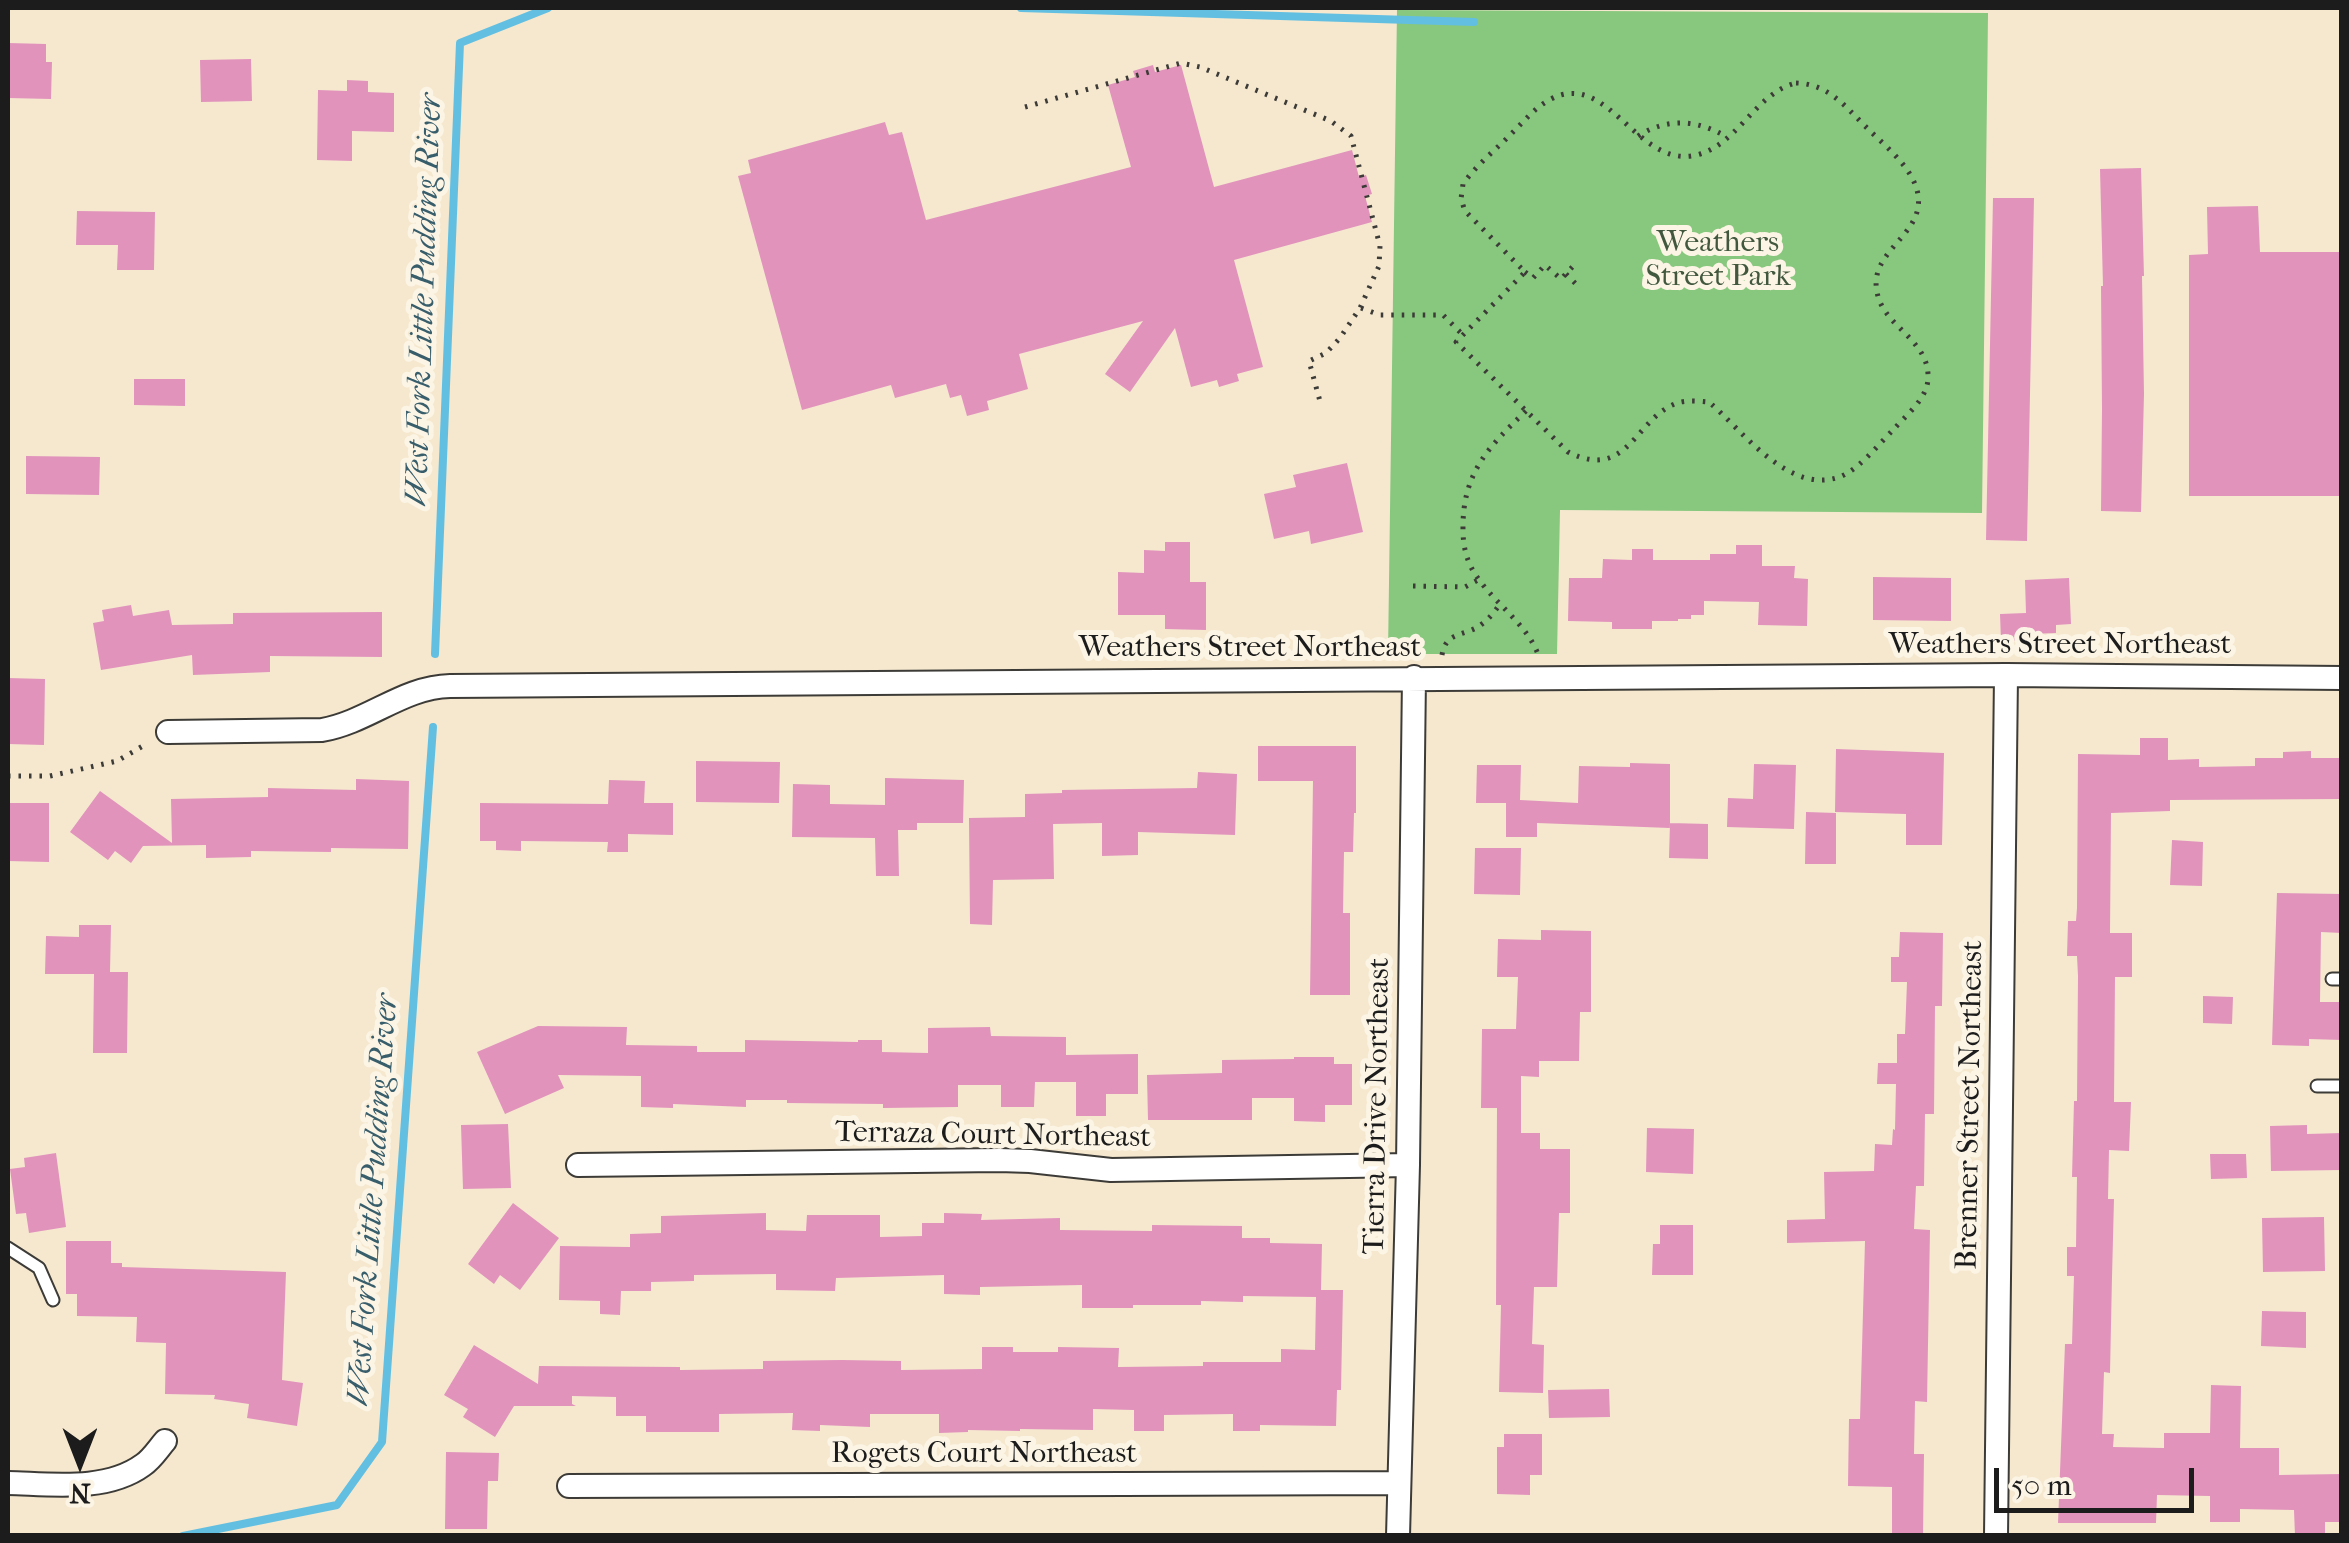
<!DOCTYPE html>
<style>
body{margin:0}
#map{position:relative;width:2349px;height:1543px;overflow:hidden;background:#f5e8cf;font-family:"IM FELL French Canon",serif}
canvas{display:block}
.frame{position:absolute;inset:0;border:10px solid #1c1c1c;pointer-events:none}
.north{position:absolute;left:30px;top:1413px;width:100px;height:100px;-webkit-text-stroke:8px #fcf5e5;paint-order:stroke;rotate:180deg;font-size:28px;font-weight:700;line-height:40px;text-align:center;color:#1c1c1c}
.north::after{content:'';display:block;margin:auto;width:35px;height:45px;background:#1c1c1c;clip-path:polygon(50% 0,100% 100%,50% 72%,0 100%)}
.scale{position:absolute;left:1994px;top:1468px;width:200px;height:45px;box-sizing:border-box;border:5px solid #1c1c1c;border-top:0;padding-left:12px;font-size:30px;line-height:35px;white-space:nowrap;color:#1c1c1c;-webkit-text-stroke:8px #fcf5e5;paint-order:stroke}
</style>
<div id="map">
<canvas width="2349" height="1543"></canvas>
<div class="frame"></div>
<div class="north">N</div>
<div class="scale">50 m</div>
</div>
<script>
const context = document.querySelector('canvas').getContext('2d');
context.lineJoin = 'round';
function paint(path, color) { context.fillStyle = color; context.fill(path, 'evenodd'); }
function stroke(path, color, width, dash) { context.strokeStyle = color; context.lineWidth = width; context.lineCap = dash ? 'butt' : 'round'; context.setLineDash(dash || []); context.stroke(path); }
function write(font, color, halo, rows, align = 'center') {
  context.font = font + ' "IM FELL French Canon",serif'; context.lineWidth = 10; context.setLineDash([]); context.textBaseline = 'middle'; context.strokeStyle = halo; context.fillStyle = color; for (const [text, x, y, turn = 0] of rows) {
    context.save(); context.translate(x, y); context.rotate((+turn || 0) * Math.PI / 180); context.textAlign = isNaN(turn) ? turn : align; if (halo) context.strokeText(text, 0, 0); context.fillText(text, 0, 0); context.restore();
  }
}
paint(new Path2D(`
 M1397 10 1988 13 1982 513 1560 510 1557 654H1388Z`), '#87c77e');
stroke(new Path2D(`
 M1021 8 1474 22
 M435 654 460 43 548 8
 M183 1536 337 1505 382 1442 433 727`), '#63bfe1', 8);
paint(new Path2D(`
 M8 43 46 44V62H52L51 99 8 98Z
 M251 59 252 101 201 102 200 60Z
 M1153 65 1155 72 1181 65 1214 187 1352 150 1359 177 1366 175 1372 194 1365 196 1372 222 1234 260 1263 367 1237 374 1239 381 1219 387 1217 380 1191 387 1175 328 1130 392 1105 374 1143 321 1019 354 1028 389 987 401 989 410 967 416 961 395 950 398 946 384 895 398 891 385 802 410 738 176 751 173 748 160 885 122 889 135 902 132 926 220 1131 167 1108 85 1135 77 1133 71Z
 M347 80 368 81V92L394 93V132L352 131V161L317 160 318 90 347 91Z
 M2141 168 2144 276H2142L2144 394 2141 512 2101 511 2102 409 2101 286H2103L2100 169Z
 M1993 198H2034L2027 541 1986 540Z
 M2258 206 2260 252H2342V496H2189V255L2208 254 2207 207Z
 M77 211 155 212 154 270H117L118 245H76Z
 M134 379H185V406L134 405Z
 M26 456 100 457 99 495 26 494Z
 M1347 463 1363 532 1311 544 1309 531 1274 539 1264 494 1296 487 1293 475Z
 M1165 542H1190V582H1206V630L1165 629V615H1118V572L1144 573V550L1165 551Z
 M1736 545H1762V566H1795L1794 578 1808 579 1807 626 1758 625 1759 602 1704 601V615H1691V619H1678V621H1652V629H1612V622L1568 621 1569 578H1602L1603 559 1632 560V549H1653V560H1710V554H1736Z
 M1873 577 1951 578V621L1873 620Z
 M2069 578 2071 624 2056 625V633L2030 634V640L2001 641 2000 614 2026 613 2025 580Z
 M131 605 133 616 169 610 172 625 233 624V613L382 612V657L270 656V672L193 675 192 655 101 670 93 623 104 621 102 610Z
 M8 678 45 679 44 745 8 744Z
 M2140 738H2168V760L2199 759V767L2255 766V758H2283V752L2311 751V758H2342V799L2170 800V811L2111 813 2110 933H2132V977H2115L2114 1102H2131L2129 1151 2109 1150 2108 1199H2114L2112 1277 2110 1373 2104 1372 2102 1434H2114L2113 1447 2164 1448V1433H2210L2211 1385 2241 1386 2240 1448H2279V1475L2342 1474V1522H2325V1536H2295L2294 1510 2240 1509V1522H2210V1496L2157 1495 2156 1523H2058L2065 1344H2072L2074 1276H2067V1247H2076L2077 1177H2072L2074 1101H2077L2078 976 2077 956H2067L2068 921H2076L2077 908 2078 754 2140 755Z
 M1258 746H1356V813H1354L1353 852H1344L1343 913H1350V995H1310L1313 781H1258Z
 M1836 749 1944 753 1942 845H1906V814L1835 812Z
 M696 761 780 762 779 803 696 802Z
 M1630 763 1670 764V828L1537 823V837H1506V803H1476L1477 765H1521L1520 800 1578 803 1579 766 1630 767Z
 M1754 764 1796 765 1794 829 1727 827 1728 798 1753 799Z
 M1198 772 1237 774 1235 835 1138 832V855L1102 856V823L1053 824 1054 879 993 880 992 925 970 924 969 818 1025 817V794L1062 793V790L1197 788Z
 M885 778 964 780 963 823H917V830H898L899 876H876L875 838 792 837 793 784 830 785V804L885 805Z
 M356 779 409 781 408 849 331 848V852L251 851V857L206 858V845L143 846 131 863 115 851 108 860 70 832 100 791 172 843 171 799 268 797V788L356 790Z
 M609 780 645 781 644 803H673V835L628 834V852H607L608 842 521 841V851L496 850V841H480V803L608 804Z
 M8 803H49V862L8 861Z
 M1806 812 1836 813V864H1805Z
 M1670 823 1708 824V859L1669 858Z
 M2172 840 2203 842 2202 886 2170 885Z
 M1475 848H1521L1520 895 1474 894Z
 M2277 893 2342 894V933L2321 932 2320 1002H2342V1040L2309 1039V1046L2272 1045Z
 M79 925H111L110 972H128L127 1053H93L94 974H45L46 936 79 937Z
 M1541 930 1591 931V1012H1580L1579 1061H1539V1077L1521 1076V1133H1540V1149H1570V1213H1559L1557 1287H1534L1532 1344 1544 1345 1543 1393 1499 1392 1501 1305H1496L1497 1108H1481L1482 1029H1516L1518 977H1497L1498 939 1541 940Z
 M1900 932 1943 933 1942 1006H1935L1934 1114H1925L1924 1186H1916L1914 1229 1930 1230 1927 1402 1915 1401 1914 1454H1924L1923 1536H1892V1487L1848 1486 1849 1419H1860L1865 1241 1787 1243V1220L1825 1219 1824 1172 1874 1171 1875 1144 1892 1145 1893 1129 1895 1130 1896 1084H1877L1878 1063H1897V1034H1905L1907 982H1891V957H1899Z
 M2203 996 2233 997 2232 1024 2203 1023Z
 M538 1026 627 1027 626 1045 697 1046V1052H745V1040L858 1042V1040H882V1052L928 1053V1028L990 1027 991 1036 1066 1037V1055L1138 1054V1094H1106V1116H1076V1082H1035L1034 1107H1001V1085H958V1107L883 1108V1104L787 1103V1100H746V1107L673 1104V1108L641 1107V1076L558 1075 564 1088 505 1114 477 1052Z
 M1294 1057H1334V1064H1352V1105H1325V1122L1294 1121V1098H1252V1120H1148L1147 1075 1222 1073V1060L1294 1059Z
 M508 1124 511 1188 463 1189 461 1125Z
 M2307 1125V1134L2342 1133V1170L2271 1171 2270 1126Z
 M1647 1128 1694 1129 1693 1174 1646 1172Z
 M56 1153 66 1227 29 1233 26 1213 16 1214 10 1169 25 1167 24 1158Z
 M2210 1154H2246L2247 1178 2211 1179Z
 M513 1203 559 1238 520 1290 500 1275 494 1284 468 1264Z
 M766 1213V1230L806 1231 807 1215H880V1237L922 1236V1223H944V1213L982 1214 981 1220 1060 1218V1230L1152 1231V1225L1242 1226V1238H1270V1243L1322 1244 1321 1290H1343L1341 1390H1337L1336 1426 1260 1425V1431H1233V1414L1164 1415V1431H1134V1410L1093 1409V1430L1020 1429V1431L968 1430V1432L939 1433V1414H870V1427L820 1425V1431L792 1430 793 1413 719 1414V1432H646V1416H616V1397L572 1396V1404L576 1406H514L495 1437 463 1417 468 1409 444 1395 474 1345 538 1384 539 1366 680 1367V1370L763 1369V1361L842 1360 901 1361V1370L982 1369V1347H1013V1352H1058V1347L1119 1348 1118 1367 1203 1366V1362H1281V1349L1315 1350 1316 1297 1243 1296V1302L1201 1301V1305H1133V1308H1082V1285L980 1287V1295L944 1294V1275L836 1278 835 1291 776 1290V1274L694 1275V1281L651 1282V1291H621L620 1315 600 1314V1301L559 1300 560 1246 630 1247V1234L661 1233V1216Z
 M2324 1217 2325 1271 2263 1272 2262 1218Z
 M1660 1225H1693V1275H1652L1653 1244H1660Z
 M66 1241H111V1263H122V1267L286 1272 282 1380 303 1383 297 1426 247 1418 249 1404 214 1399 215 1395 165 1394 166 1343 136 1342 137 1317 77 1316V1294H66Z
 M2262 1311 2306 1312V1348L2261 1346Z
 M1609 1389 1610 1417 1549 1418 1548 1390Z
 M1504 1434H1542V1475H1530V1495L1497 1494V1447H1504Z
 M446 1452 499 1453 498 1481H488L487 1529H445Z`), '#e193bc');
const service = new Path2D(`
 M2332 979H2342
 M2317 1086H2342
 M8 1248 39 1268 53 1300`);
const minor = new Path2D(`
 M168 732 322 730C368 722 403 687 450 686L2006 675 2342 678
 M578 1165 999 1160 1030 1161 1111 1170 1408 1165
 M8 1483C51 1484 106 1492 143 1465 152 1459 158 1449 165 1441
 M569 1486 1399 1483
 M1398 1536 1408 1165 1414 677
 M1996 1536 2006 675`);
stroke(service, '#3d3b37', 15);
stroke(minor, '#3d3b37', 26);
stroke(new Path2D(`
 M1796 83C1828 84 1844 105 1865 126 1880 141 1900 157 1911 176 1942 231 1867 245 1877 292 1883 326 1926 338 1928 374 1930 397 1907 414 1893 430 1878 445 1861 467 1842 476 1790 497 1743 431 1709 402 1699 401 1686 400 1677 403 1635 418 1628 482 1568 452L1456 342 1525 272 1465 211 1461 199 1463 184C1477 164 1499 147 1516 129 1527 118 1537 106 1551 99 1607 70 1635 163 1691 156 1736 150 1754 93 1796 83Z
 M1025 107 1181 63 1200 67 1331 121 1351 136 1380 246 1379 266 1360 308 1340 338 1326 353 1309 361 1321 405
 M1638 136C1668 117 1698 120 1727 137
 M1525 272 1533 278 1545 265 1561 279 1576 263
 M1566 274 1577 285
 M1361 308 1380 315H1443L1463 335
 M1526 411C1488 447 1462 474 1463 530 1463 549 1468 566 1480 581 1499 607 1526 624 1538 654
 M1413 586 1465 587 1478 580
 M1442 655C1446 630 1466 637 1482 624 1489 619 1495 611 1500 604
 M8 776H50L117 761 148 743`), '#3d3b37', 5, [2.5, 8]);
stroke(service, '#fff', 11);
stroke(minor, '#fff', 22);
write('30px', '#41583e', '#fcf5e5', [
 ["Weathers",1718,244],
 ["Street Park",1718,278]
]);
write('30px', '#1c1c1c', '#fcf5e5', [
 ["Weathers Street Northeast",2060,646],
 ["Weathers Street Northeast",1250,649],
 ["Brenner Street Northeast",1971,1105,-89],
 ["Tierra Drive Northeast",1378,1106,-89],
 ["Terraza Court Northeast",993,1136,1],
 ["Rogets Court Northeast",984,1455]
]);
write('italic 32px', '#385d6b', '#fcf5e5', [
 ["West Fork Little Pudding River",425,300,-88],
 ["West Fork Little Pudding River",374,1200,-86]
]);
</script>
